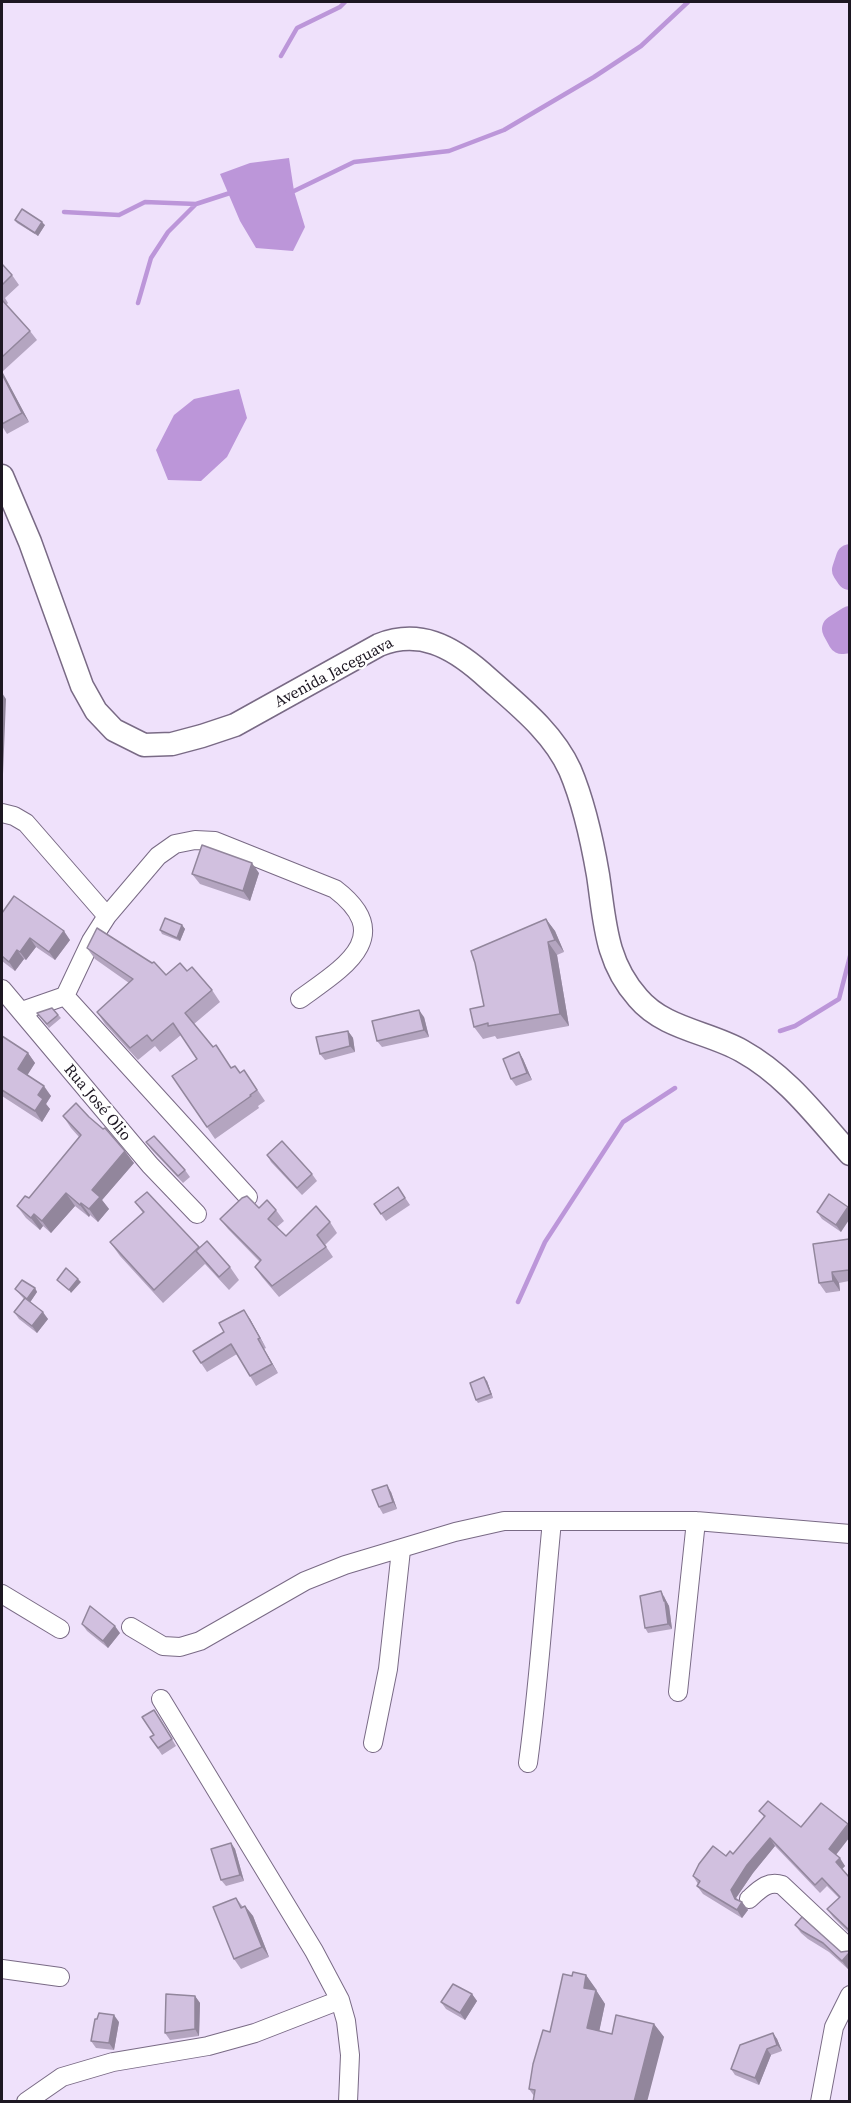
<!DOCTYPE html>
<meta charset="utf-8">
<style>
body{margin:0}
#map{position:relative;width:851px;height:2103px;overflow:hidden;background:#efe1fb;font-family:"Source Serif 4",serif}
canvas{display:block}
.frame{position:absolute;inset:0;border:3px solid #1d1722;pointer-events:none}
</style>
<div id="map">
<canvas width="851" height="2103"></canvas>
<div class="frame"></div>
</div>
<script>
const context = document.querySelector('canvas').getContext('2d');
context.lineJoin = 'round';
function paint(path, color) { context.fillStyle = color; context.fill(path, 'evenodd'); }
function stroke(path, color, width, dash) { context.strokeStyle = color; context.lineWidth = width; context.lineCap = dash ? 'butt' : 'round'; context.setLineDash(dash || []); context.stroke(path); }
function write(font, color, halo, rows, align = 'center') {
  context.font = font + ' "Source Serif 4",serif'; context.lineWidth = 4.5; context.setLineDash([]); context.textBaseline = 'middle'; context.strokeStyle = halo; context.fillStyle = color; for (const [text, x, y, turn = 0] of rows) {
    context.save(); context.translate(x, y); context.rotate((+turn || 0) * Math.PI / 180); context.textAlign = isNaN(turn) ? turn : align; if (halo) context.strokeText(text, 0, 0); context.fillText(text, 0, 0); context.restore();
  }
}
paint(new Path2D(`
 M289 158 294 191 305 227 293 251 256 248 240 221 220 174 250 163Z
 M239 389 247 418 227 457 201 481 168 480 156 450 174 415 194 399Z`), '#bc96d9');
stroke(new Path2D(`
 M281 56 297 28 340 7 345 2
 M288 191H294L354 162 449 151 504 130 594 77 641 46 688 2
 M64 212 119 215 145 202 196 204
 M138 303 151 258 168 232 196 204 233 192
 M780 1031 795 1026 839 999 850 956
 M518 1302 545 1242 623 1122 675 1088`), '#bc96d9', 4.5);
stroke(new Path2D(`
 M850 558 846 570 850 576
 M850 620 836 629 842 640 850 639`), '#bc96d9', 28);
const minor = new Path2D(`
 M2 813 14 816 26 823 107 916
 M2 989 150 1165 197 1214
 M65 996 248 1197
 M22 1011 65 996 91 941 107 916 158 856 175 844 195 840 215 841 335 889C398 937 341 969 300 999
 M2 1594 60 1629
 M131 1627 163 1646 180 1647 200 1641 305 1581 345 1565 455 1532 504 1521H696L850 1534
 M678 1692 696 1521
 M161 1699 314 1951 340 2000 346 2021 350 2055 348 2102
 M373 1743 388 1669 401 1550
 M528 1763C539 1683 544 1602 552 1521
 M749 1899C759 1890 768 1880 782 1885L850 1949
 M2 1969 60 1977
 M26 2102 62 2077 113 2062 208 2046 255 2033 340 2000
 M820 2102 834 2027 850 1995`);
const major = new Path2D(`
 M2 476 30 542 82 686 96 711 114 730 144 745 172 744 202 736 235 725 379 645C419 629 451 646 482 673 514 702 552 730 570 770 584 803 592 840 598 875 605 921 605 961 638 998 664 1029 709 1032 742 1051 787 1076 816 1116 850 1154`);
stroke(minor, '#796a85', 20);
stroke(major, '#796a85', 25);
stroke(minor, '#fff', 18);
stroke(major, '#fff', 22);
paint(new Path2D(`
 M15 220 45 225 38 236 17 223Z
 M2 264 12 275 19 285 5 298 8 303 6 305 30 331 37 340 2 372 29 422 7 434 2 426Z
 M259 873 250 901 200 884 192 874Z
 M2 913 70 940 55 960 36 947 26 960 24 959 15 971 2 961Z
 M546 919 555 931 564 952 557 955 569 1026 497 1039 495 1036 483 1039 474 1027 484 1006Z
 M182 925 185 929 180 941 162 934 160 930Z
 M87 948 166 975 187 971 212 990 220 1002 194 1024 231 1068 240 1073 244 1070 265 1101 258 1106 259 1108 215 1139 172 1076 197 1059 181 1035 160 1052 155 1046 138 1060 105 1024 97 1012 129 983 95 959Z
 M52 1008 61 1018 49 1028 37 1013Z
 M424 1017 429 1037 382 1047 377 1041Z
 M348 1031 353 1038 355 1052 325 1060 320 1054Z
 M2 1036 28 1053 35 1063 27 1075 51 1096 46 1104 50 1109 42 1122 2 1096Z
 M519 1052 523 1059 532 1080 516 1086 511 1079Z
 M63 1116 134 1163 102 1200 109 1209 98 1222 90 1215 89 1217 75 1206 51 1233 43 1226 40 1230 26 1218 17 1206 29 1198 79 1137 71 1128Z
 M146 1142 185 1170 190 1177 183 1183 151 1149Z
 M267 1155 312 1174 317 1181 302 1195 271 1162Z
 M398 1187 410 1205 386 1221 374 1204Z
 M135 1202 200 1248 230 1267 239 1280 229 1290 205 1264 163 1303 120 1256 110 1242 143 1213Z
 M848 1207 841 1232 822 1219 817 1212Z
 M259 1208 276 1210 284 1221 277 1227 286 1236 330 1222 337 1233 325 1245 333 1257 279 1297 262 1277 255 1267 260 1262 228 1229 220 1219Z
 M849 1239V1281L839 1283 840 1291 826 1293 819 1283Z
 M35 1288 37 1292 30 1302 48 1319 37 1333 19 1319 14 1312 24 1299 15 1289Z
 M250 1319 266 1348 264 1349 278 1373 256 1386 237 1354 207 1372 201 1363Z
 M487 1381 493 1398 478 1403 476 1400Z
 M391 1492 397 1509 383 1514 379 1507Z
 M664 1596 666 1601 669 1606 672 1629 648 1633 645 1628Z
 M82 1624 120 1633 108 1648 87 1631Z
 M159 1717 176 1746 162 1755 150 1737 154 1735Z
 M759 1811 801 1827 849 1838 836 1855 845 1866 842 1869 849 1877V1933L833 1917 827 1909 839 1898 827 1886 820 1893 775 1846 753 1873 736 1898 742 1902 748 1910 742 1918 703 1894 697 1886 698 1884 693 1876 726 1856 733 1854 764 1817Z
 M231 1843 235 1849 244 1881 226 1886 221 1880Z
 M236 1898 243 1907 245 1906 253 1916 269 1957 241 1969 234 1959Z
 M795 1925 841 1952 848 1951V1969L829 1952 808 1939 801 1933Z
 M586 1975 605 2004 599 2031 612 2034 654 2024 664 2037 534 2096 529 2089 572 1976Z
 M472 1994 477 2001 465 2020 446 2009 441 2002Z
 M195 1996 200 2003 199 2036 170 2040 165 2033Z
 M119 2022 114 2050 96 2048 91 2041Z
 M773 2033 777 2039 782 2051 771 2055 759 2085 735 2075 731 2069Z`), '#b4a5c0');
paint(new Path2D(`
 M42 222 45 225 38 236 35 233Z
 M2 371 29 422 22 413 2 374Z
 M2 693 6 699 2 799Z
 M252 863 259 873 250 901 243 891Z
 M546 919 555 931 564 952 555 940Z
 M182 925 185 929 180 941 177 938Z
 M64 931 70 940 55 960 49 952Z
 M30 938 36 947 26 960 20 952Z
 M548 942 557 955 569 1026 560 1014Z
 M17 950 24 959 15 971 9 962Z
 M419 1010 424 1017 429 1037 424 1030Z
 M348 1031 353 1038 355 1052 350 1046Z
 M519 1052 523 1059 532 1080 527 1073Z
 M28 1053 35 1063 25 1079 18 1069Z
 M44 1086 51 1096 46 1104 50 1109 42 1122 35 1111 38 1095Z
 M125 1151 134 1163 102 1200 109 1209 98 1222 89 1209 92 1190Z
 M66 1193 75 1206 51 1233 42 1221Z
 M81 1203 90 1215 89 1217 80 1205Z
 M848 1207 849 1209V1220L841 1232 836 1225Z
 M34 1214 43 1226 40 1230 31 1218Z
 M832 1272 839 1283 840 1291 833 1281Z
 M78 1279 81 1282 71 1293 69 1290Z
 M35 1288 37 1292 29 1304 27 1300Z
 M244 1310 250 1319 266 1348 260 1338Z
 M43 1312 48 1319 37 1333 32 1326Z
 M258 1339 264 1349 278 1373 272 1364Z
 M484 1377 487 1381 493 1398 491 1394Z
 M387 1485 391 1492 397 1509 393 1502Z
 M661 1591 669 1606 672 1629 668 1624Z
 M115 1626 120 1633 108 1648 103 1641Z
 M848 1824 849 1827V1838L834 1857 829 1849Z
 M770 1838 775 1846 753 1873 736 1898 740 1905 742 1902 748 1910 742 1918 737 1910 731 1890 747 1865Z
 M231 1843 235 1849 244 1881 240 1875Z
 M840 1858 845 1866 841 1870 836 1862Z
 M245 1906 253 1916 269 1957 262 1947Z
 M849 1953V1968L848 1969 842 1961Z
 M586 1975 596 1989 593 2001 584 1988Z
 M596 1990 605 2004 597 2042 587 2028Z
 M472 1994 477 2001 465 2020 460 2013Z
 M195 1996 200 2003 199 2036 195 2029Z
 M114 2015 119 2022 114 2050 109 2043Z
 M654 2024 664 2037 647 2102H634Z
 M773 2033 777 2039 782 2051 777 2045Z
 M767 2049 771 2055 759 2085 755 2078Z`), '#92869c');
const building = new Path2D(`
 M22 209 42 222 35 233 15 220Z
 M2 264 12 275 2 285Z
 M2 300 30 331 2 357Z
 M2 374 22 413 2 424Z
 M202 845 252 863 243 891 192 874Z
 M14 896 64 931 49 952 30 938 20 952 17 950 9 962 2 956V913Z
 M165 918 182 925 177 938 160 930Z
 M546 919 555 940 548 942 560 1014 488 1026V1023L474 1027 470 1009 484 1006 475 963 471 951Z
 M97 928 152 963 154 962 166 975 180 963 187 971 192 967 212 990 185 1013 213 1047 216 1045 231 1068 235 1066 240 1073 244 1070 257 1090 250 1095 251 1096 207 1127 172 1076 197 1059 173 1023 152 1041 147 1035 130 1048 97 1012 133 979 87 948Z
 M52 1008 58 1015 47 1024 37 1013Z
 M419 1010 424 1030 377 1041 372 1021Z
 M348 1031 350 1046 320 1054 316 1037Z
 M2 1036 28 1053 18 1069 44 1086 38 1095 43 1099 35 1111 2 1090Z
 M519 1052 527 1073 511 1079 503 1059Z
 M76 1103 89 1117 103 1129 105 1128 125 1151 92 1190 100 1197 89 1209 81 1203 80 1205 66 1193 42 1221 34 1214 31 1218 17 1206 25 1196 29 1198 81 1135 63 1116Z
 M154 1136 185 1170 178 1176 146 1142Z
 M282 1141 312 1174 297 1188 267 1155Z
 M398 1187 405 1198 381 1214 374 1204Z
 M147 1192 199 1247 154 1290 110 1242 144 1212 135 1202Z
 M829 1194 848 1207 836 1225 817 1212Z
 M247 1196 259 1208 267 1200 276 1210 268 1219 286 1236 316 1206 330 1222 317 1235 326 1247 272 1286 255 1267 261 1260 220 1219 242 1198Z
 M849 1239V1270L832 1272 833 1281 819 1283 813 1244Z
 M207 1241 230 1267 219 1277 196 1251Z
 M66 1268 78 1279 69 1290 57 1280Z
 M22 1280 35 1288 27 1299 15 1289Z
 M25 1298 43 1312 32 1326 14 1312Z
 M244 1310 260 1338 258 1339 272 1364 250 1376 231 1344 201 1363 193 1351 224 1332 219 1323Z
 M484 1377 491 1394 476 1400 470 1383Z
 M387 1485 393 1502 379 1507 372 1490Z
 M661 1591 664 1601H665L668 1624 645 1628 640 1596Z
 M90 1606 115 1626 103 1641 82 1624Z
 M154 1710 172 1739 158 1748 150 1737 154 1735 142 1717Z
 M768 1801 801 1827 821 1803 848 1824 829 1849 840 1858 836 1862 849 1877V1930L827 1909 840 1897 822 1878 815 1885 770 1838 747 1865 731 1890 735 1899 742 1902 737 1910 697 1886 700 1881 693 1876 699 1864 713 1846 726 1856 730 1851 733 1854 765 1816 759 1811Z
 M231 1843 240 1875 221 1880 211 1849Z
 M236 1898 241 1908 245 1906 262 1947 234 1959 213 1907Z
 M802 1917 841 1952 848 1951 849 1950V1953L842 1961 823 1943 802 1931 795 1925Z
 M573 1972 586 1975 584 1988 596 1990 587 2028 612 2034 616 2015 654 2024 634 2102H533L535 2090 529 2089 533 2064 543 2030 550 2032 563 1974 572 1976Z
 M453 1984 472 1994 460 2013 441 2002Z
 M166 1994 195 1996V2029L165 2033Z
 M99 2013 114 2015 109 2043 91 2041 95 2019H97Z
 M773 2033 777 2045 767 2049 755 2078 731 2069 740 2045Z`);
paint(building, '#d1c0df');
stroke(building, '#92869c', 1.5);
write('16px', '#1d1722', '#fff', [
 ["Avenida Jaceguava",334,673,-28],
 ["Rua José Olio",97,1103,50]
]);
</script>
